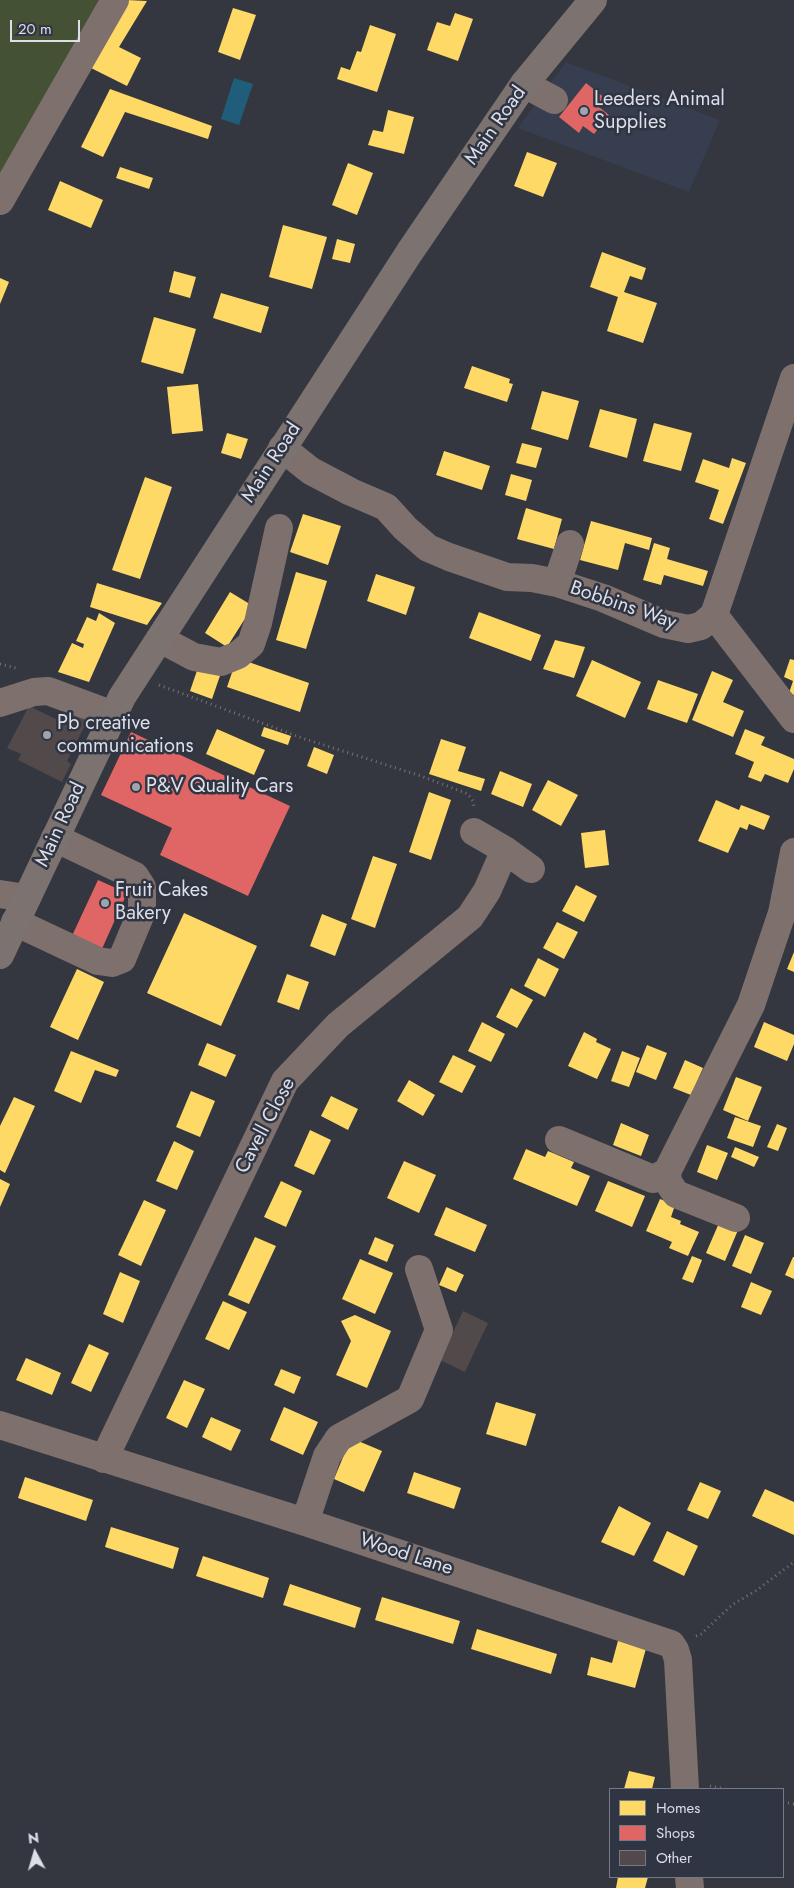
<!DOCTYPE html>
<style>
body{margin:0}
#map{position:relative;width:794px;height:1888px;overflow:hidden;background:#34373f;font-family:Jost,sans-serif}
canvas{display:block}
.legend{position:absolute;left:609px;top:1788px;width:175px;height:90px;box-sizing:border-box;background:#303543;border:1px solid #757985;margin:0;padding:6px 9px;list-style:none;font-size:15px;color:#dcdfe8}
.legend li{display:flex;align-items:center;gap:10px;height:25px}
.legend b{width:25px;border:1px solid #757985}
.north{position:absolute;left:10px;top:1828px;width:50px;height:50px;-webkit-text-stroke:4px #303543;paint-order:stroke;rotate:354deg;font-size:14px;font-weight:700;line-height:20px;text-align:center;color:#dcdfe8}
.north::after{content:'';display:block;margin:auto;width:18px;height:22px;background:#dcdfe8;clip-path:polygon(50% 0,100% 100%,50% 72%,0 100%)}
.scale{position:absolute;left:10px;top:20px;width:70px;height:22px;box-sizing:border-box;border:2px solid #dcdfe8;border-top:0;padding-left:6px;font-size:15px;line-height:18px;white-space:nowrap;color:#dcdfe8;-webkit-text-stroke:4px #303543;paint-order:stroke}
</style>
<div id="map">
<canvas width="794" height="1888"></canvas>
<ul class="legend">
<li><b style="height:14px;background:#ffd966"></b>Homes</li>
<li><b style="height:14px;background:#e06666"></b>Shops</li>
<li><b style="height:14px;background:#52494b"></b>Other</li>
</ul>
<div class="north">N</div>
<div class="scale">20 m</div>
</div>
<script>
const context = document.querySelector('canvas').getContext('2d');
context.lineJoin = 'round';
function paint(path, color) { context.fillStyle = color; context.fill(path, 'evenodd'); }
function stroke(path, color, width, dash) { context.strokeStyle = color; context.lineWidth = width; context.lineCap = dash ? 'butt' : 'round'; context.setLineDash(dash || []); context.stroke(path); }
function write(font, color, halo, rows, align = 'center') {
  context.font = font + ' Jost,sans-serif'; context.lineWidth = 5; context.setLineDash([]); context.textBaseline = 'middle'; context.strokeStyle = halo; context.fillStyle = color; for (const [text, x, y, turn = 0] of rows) {
    context.save(); context.translate(x, y); context.rotate((+turn || 0) * Math.PI / 180); context.textAlign = isNaN(turn) ? turn : align; if (halo) context.strokeText(text, 0, 0); context.fillText(text, 0, 0); context.restore();
  }
}
paint(new Path2D(`
 M566 62 720 120 689 192 518 128Z`), '#373e4f');
paint(new Path2D(`
 M0 0H103L0 181Z`), '#455134');
paint(new Path2D(`
 M234 78 253 84 239 125 221 119Z`), '#205d7a');
paint(new Path2D(`
 M127 0 147 1 119 47 141 58 127 86 89 67Z
 M233 8 256 15 240 60 218 52Z
 M455 13 473 19 458 61 427 50 437 22 450 26Z
 M370 25 396 34 377 92 337 79 341 67 350 70 357 51 361 52Z
 M110 89 212 126 208 139 125 112 103 157 81 147Z
 M388 110 414 117 404 154 368 145 373 130 383 132Z
 M527 152 557 163 543 197 514 186Z
 M348 163 373 173 357 215 332 205Z
 M120 167 153 178 149 189 116 178Z
 M60 181 103 200 91 228 48 210Z
 M283 225 327 237 312 289 269 277Z
 M337 239 355 244 350 263 332 259Z
 M602 252 646 268 642 280 630 276 624 292 657 303 643 343 607 331 618 297 590 287Z
 M174 271 196 277 190 298 169 292Z
 M0 278 9 282 0 304Z
 M221 293 269 307 261 333 213 318Z
 M154 317 196 329 183 374 141 362Z
 M472 366 510 379 509 383 513 384 507 402 464 388Z
 M198 384 203 431 172 434 167 387Z
 M542 391 579 401 568 440 531 429Z
 M600 409 637 419 627 458 589 447Z
 M654 423 692 433 681 471 643 461Z
 M227 433 248 439 241 459 221 453Z
 M522 443 542 448 536 468 516 463Z
 M444 451 490 466 482 490 436 475Z
 M732 458 746 463 723 524 709 519 719 490 695 482 703 459 729 468Z
 M511 474 532 480 526 501 505 495Z
 M145 477 172 487 140 579 112 570Z
 M526 508 562 519 554 549 517 539Z
 M303 514 341 526 328 565 290 552Z
 M591 521 652 538 649 550 625 543 618 570 580 560Z
 M654 543 670 548 667 559 708 571 703 586 664 575 661 585 643 580Z
 M296 572 327 581 306 649 276 640Z
 M376 574 415 587 406 615 367 601Z
 M97 583 162 603 147 625 90 607Z
 M230 592 253 606 227 647 205 633Z
 M479 612 541 635 531 661 469 638Z
 M99 613 115 623 89 682 58 672 72 643 83 648 84 644 76 641 87 617 96 621Z
 M555 640 585 647 574 678 543 669Z
 M237 658 309 683 300 712 227 687Z
 M201 659 223 667 212 699 190 691Z
 M790 659 794 660V695L789 693 793 681 784 677Z
 M592 660 641 682 625 718 576 696Z
 M712 671 733 680 723 702 744 711 733 737 692 720Z
 M658 680 698 694 687 723 647 709Z
 M264 727 291 736 288 745 261 736Z
 M217 729 265 750 254 775 206 754Z
 M745 729 765 737 761 745 794 759V769L788 783 765 774 761 782 748 777 754 762 735 754Z
 M441 739 466 747 458 771 485 779 481 791 429 774Z
 M314 747 334 755 327 774 307 766Z
 M500 771 532 784 523 807 491 794Z
 M548 780 578 795 561 826 532 810Z
 M429 792 451 800 431 860 409 852Z
 M716 800 739 810 741 805 770 816 764 830 749 824 747 830 740 827 728 853 698 841Z
 M605 830 609 865 585 868 581 833Z
 M373 856 397 864 375 928 351 919Z
 M576 885 597 896 584 922 562 911Z
 M184 913 257 946 221 1026 147 993Z
 M322 914 347 924 335 956 310 946Z
 M557 922 578 932 564 959 543 948Z
 M794 952V972L787 969Z
 M538 958 559 969 545 997 524 986Z
 M77 969 104 982 78 1040 50 1027Z
 M287 974 309 982 299 1010 277 1002Z
 M511 988 533 1000 517 1028 496 1017Z
 M482 1022 505 1034 491 1062 468 1051Z
 M764 1022 794 1035V1044L787 1061 754 1047Z
 M584 1032 597 1039 596 1042 611 1049 597 1079 568 1066Z
 M207 1043 236 1055 226 1077 198 1065Z
 M647 1045 667 1053 656 1080 636 1072Z
 M71 1051 119 1070 116 1077 95 1070 81 1103 54 1091Z
 M622 1051 640 1058 629 1087 611 1081Z
 M453 1055 476 1066 462 1093 439 1082Z
 M685 1060 703 1068 691 1095 673 1088Z
 M736 1077 762 1087 748 1121 723 1110Z
 M409 1080 435 1095 423 1116 397 1101Z
 M191 1091 215 1101 200 1137 176 1127Z
 M331 1096 358 1109 348 1130 321 1116Z
 M14 1097 35 1106 5 1173 0 1170V1126Z
 M735 1117 761 1126 753 1147 727 1138Z
 M621 1123 649 1135 641 1156 613 1145Z
 M777 1124 787 1128 778 1151 767 1147Z
 M310 1130 331 1140 314 1175 294 1166Z
 M174 1141 194 1151 177 1190 156 1181Z
 M707 1145 728 1153 717 1180 697 1172Z
 M735 1147 759 1157 754 1167 731 1157Z
 M526 1149 545 1157 548 1151 574 1162 571 1168 590 1176 577 1206 513 1179Z
 M404 1161 436 1175 419 1213 387 1198Z
 M0 1179 10 1184 0 1207Z
 M281 1181 302 1191 286 1227 264 1217Z
 M608 1181 645 1196 632 1227 595 1211Z
 M660 1199 675 1205 671 1217 681 1221 680 1224 699 1232 688 1256 669 1248 672 1242 646 1231Z
 M144 1200 166 1210 141 1266 118 1255Z
 M446 1207 487 1225 475 1252 434 1235Z
 M719 1223 738 1230 725 1261 706 1253Z
 M745 1235 764 1243 751 1274 732 1266Z
 M255 1237 276 1246 249 1304 228 1295Z
 M375 1237 394 1245 387 1262 368 1254Z
 M692 1256 702 1260 693 1283 682 1279Z
 M793 1257H794V1279L785 1275Z
 M360 1259 393 1273 375 1314 342 1299Z
 M447 1267 464 1275 456 1292 439 1285Z
 M120 1272 140 1281 123 1323 103 1314Z
 M751 1282 772 1291 761 1315 741 1307Z
 M223 1301 247 1312 229 1350 205 1339Z
 M355 1315 391 1331 367 1388 336 1375 351 1341 341 1321Z
 M89 1344 109 1353 91 1392 71 1383Z
 M26 1358 61 1373 52 1395 16 1380Z
 M281 1369 301 1377 294 1394 274 1385Z
 M184 1380 205 1389 187 1428 166 1418Z
 M496 1402 536 1414 526 1446 486 1434Z
 M284 1407 318 1422 303 1455 270 1440Z
 M211 1417 241 1430 231 1451 202 1437Z
 M351 1438 382 1451 364 1492 334 1479Z
 M414 1472 461 1488 454 1509 407 1493Z
 M25 1477 93 1500 86 1521 18 1498Z
 M700 1482 721 1491 708 1519 687 1510Z
 M765 1489 794 1502V1535L752 1516Z
 M619 1506 651 1523 634 1556 601 1542Z
 M111 1527 179 1548 173 1569 105 1547Z
 M667 1531 698 1546 684 1576 653 1561Z
 M203 1556 269 1578 263 1598 196 1576Z
 M290 1584 361 1608 355 1628 283 1605Z
 M382 1597 460 1621 453 1644 375 1620Z
 M477 1629 557 1654 551 1674 471 1649Z
 M619 1637 647 1645 635 1688 587 1675 591 1657 612 1663Z
 M629 1771 655 1777 652 1789H624Z
 M618 1877H648L645 1888H616Z`), '#ffd966');
paint(new Path2D(`
 M586 83 606 99 599 107 609 115 594 134 583 126 579 133 559 117Z
 M131 732 290 806 248 896 160 855 172 828 101 795Z
 M98 880 127 893 101 951 71 938Z`), '#e06666');
paint(new Path2D(`
 M29 706 64 723 69 712 87 721 67 761 71 764 62 782 18 760 21 754 7 748Z
 M463 1311 488 1323 465 1372 440 1360Z`), '#52494b');
stroke(new Path2D(`
 M0 664 19 669
 M159 685 305 739 421 776 468 794 473 801 474 808
 M696 1636 701 1634 732 1605 757 1590 794 1562
 M710 1786 725 1789
 M783 1802 794 1804`), '#797271', 3, [1, 4]);
stroke(new Path2D(`
 M524 84 554 100
 M0 201 115 0
 M282 448 311 471 351 492 386 507 405 528 428 548 449 557 507 577 532 578 557 583 603 598 664 624 688 629 701 626 714 615 794 378
 M557 583 570 544
 M714 615 794 719
 M160 639 194 657 221 662 238 655 251 644 258 623 279 528
 M0 703 34 692 48 691 113 715
 M505 850 531 869
 M0 894 26 898
 M15 922 98 961 112 963 122 959 142 911V887L135 876 55 838
 M559 1140 653 1179 667 1172
 M736 1218 676 1194 668 1182 667 1172 751 1005 782 913 794 852
 M0 1425 305 1522 671 1644 675 1650 678 1660 685 1789
 M104 1459 285 1081 338 1025 470 917 487 891 505 850 474 832
 M305 1522 327 1456 339 1438 410 1399 439 1330 419 1269
 M689 1877 690 1888`), '#7e706c', 28);
stroke(new Path2D(`
 M0 955 122 697 409 253 524 84 593 0`), '#7c7270', 28);
for (const [x, y, r, color] of [
 [584,111,5,"#a1a4ad"],
 [47,735,5,"#a1a4ad"],
 [136,787,5,"#a1a4ad"],
 [105,903,5,"#a1a4ad"]
]) { const dot = new Path2D(); dot.arc(x, y, r, 0, 2 * Math.PI); context.fillStyle = color; context.fill(dot); stroke(dot, '#303543', 2); }
write('20px', '#dcdfe8', '#303543', [
 ["Leeders Animal",594,100],
 ["Supplies",594,123],
 ["Pb creative",57,724],
 ["communications",57,747],
 ["P&V Quality Cars",146,787],
 ["Fruit Cakes",115,891],
 ["Bakery",115,914]
], 'left');
write('20px', '#dcdfe8', '#303543', [
 ["Main Road",496,126,-55],
 ["Main Road",272,463,-57],
 ["Bobbins Way",623,606,19],
 ["Main Road",61,825,-65],
 ["Cavell Close",266,1126,-62],
 ["Wood Lane",406,1555,18]
]);
</script>
